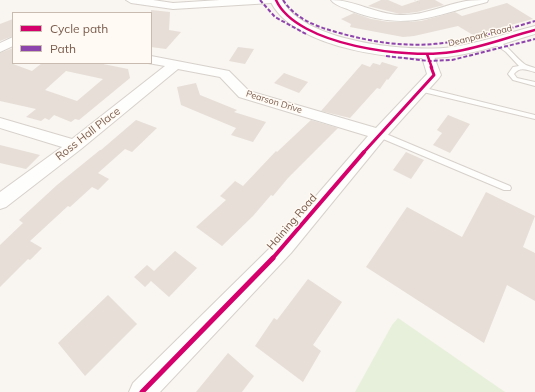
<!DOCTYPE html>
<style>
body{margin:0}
#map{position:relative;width:535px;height:392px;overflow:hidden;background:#f9f5f0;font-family:Mulish,sans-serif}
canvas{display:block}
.legend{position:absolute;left:12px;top:12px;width:140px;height:52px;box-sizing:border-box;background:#fffaf3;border:1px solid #cabbb1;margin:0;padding:5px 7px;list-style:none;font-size:12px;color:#7a5c4d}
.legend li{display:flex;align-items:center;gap:8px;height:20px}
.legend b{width:20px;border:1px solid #cabbb1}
</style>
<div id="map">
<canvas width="535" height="392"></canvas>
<ul class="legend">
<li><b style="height:5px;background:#d6006c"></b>Cycle path</li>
<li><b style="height:5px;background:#8e44ad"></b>Path</li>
</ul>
</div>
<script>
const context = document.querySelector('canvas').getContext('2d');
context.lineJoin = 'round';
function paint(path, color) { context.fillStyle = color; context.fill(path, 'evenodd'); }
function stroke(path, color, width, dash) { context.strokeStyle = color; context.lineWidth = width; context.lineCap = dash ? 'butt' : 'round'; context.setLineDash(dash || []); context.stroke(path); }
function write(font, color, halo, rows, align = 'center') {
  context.font = font + ' Mulish,sans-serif'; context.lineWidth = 3; context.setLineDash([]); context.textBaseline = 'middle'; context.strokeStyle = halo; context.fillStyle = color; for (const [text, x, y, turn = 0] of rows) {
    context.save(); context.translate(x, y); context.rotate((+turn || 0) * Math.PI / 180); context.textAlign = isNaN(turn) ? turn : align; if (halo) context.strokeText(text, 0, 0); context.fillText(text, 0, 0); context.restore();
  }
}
paint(new Path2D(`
 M398 318 505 392H355L392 325Z`), '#e7f0db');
paint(new Path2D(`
 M381 0H388L402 6 420 0H435L444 5 417 12 400 14 368 6Z
 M507 3 533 19 473 35 458 26 414 36 403 37 350 27 351 24 341 19 354 13 371 19 389 22H405L421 21 455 12 462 16Z
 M151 10 170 12 169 30 181 32 166 49 151 47Z
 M13 19V36L0 41V24Z
 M238 47 254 49 245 64 229 61Z
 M13 48V64L32 71 42 63H98L128 69 130 78 79 120 75 119 71 122 54 115 49 120 45 118 41 121 26 117 36 109 0 101V53ZM66 71 103 79 77 101 45 90Z
 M382 62 398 67 388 80 387 79 380 89 377 88 350 118 321 111 362 64 370 67 373 63 380 65Z
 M284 73 308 82 299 93 274 83Z
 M196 83 200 95 237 110 234 112 266 122 253 142 231 135 236 128 181 105 177 87Z
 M448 115 470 124 450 153 433 145 442 133 437 130Z
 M136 120 157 128 132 152 125 149 98 173 109 179 98 190 92 187 70 207 68 206 30 241 42 248 30 260 28 259 0 287V245L23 223 19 220 57 185 100 150H101Z
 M311 120 338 128 288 178 273 196 271 195 253 216 222 246 196 227 226 200 220 196 235 181 243 186 276 151 277 152Z
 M0 145 40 155 26 169 0 163Z
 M406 152 424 160 411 179 393 170Z
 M486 192 535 216 523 247 535 253V301L507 285 484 343 366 267 407 207 462 237Z
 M175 251 197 268 169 297 151 281 145 287 134 277 147 265 154 271Z
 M308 279 342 302 313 345 321 351 303 382 255 346 274 318 277 320Z
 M108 295 137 324 85 376 58 343Z
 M228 353 254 376 242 392H196Z`), '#e6ded7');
const service = new Path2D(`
 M492 40C504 39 516 59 526 65 528 66 532 67 535 68V72C527 70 520 66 514 74L517 78 535 82V86L513 80 508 74 513 67 519 66 506 52 492 42Z
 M419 87H421L535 115V119L419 91Z
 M379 131 510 186 511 188 510 190H504L376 136 375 134Z`);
const minor = new Path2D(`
 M126 0H153L173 3 220 0H276L271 3 173 9 131 3Z
 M331 0C355 0 375 14 400 15 423 16 444 5 466 1 473 0 481 0 488 0L487 2C434 15 407 32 352 11 346 8 335 6 331 0Z
 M13 37V46L0 52V43Z
 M427 50 431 51 433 54 441 75 439 78 385 138 291 253 160 392H129L133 383 277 241 368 136 239 97 220 77 178 69 81 149 6 207 0 209V192L62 147 0 128V118L72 139 165 66 148 63H151V56L229 71 249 91 376 128 427 74 421 54 423 51Z`);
const tertiary = new Path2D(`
 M270 0H282C303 42 410 53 452 47 480 43 507 33 535 26V34C508 42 481 52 453 56 405 64 291 49 270 0Z`);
stroke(service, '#d7d1cb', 2);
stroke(minor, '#d7d1cb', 2);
stroke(tertiary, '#d7d1cb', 2);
stroke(new Path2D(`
 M415 0 421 4`), '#dcd5d0', 1.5, [0.5, 2]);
paint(service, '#fefefd');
paint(minor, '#fefefd');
paint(tertiary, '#fefefd');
stroke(new Path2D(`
 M260 0 275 17 306 34
 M283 0C296 19 315 26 336 32 416 55 458 44 535 21
 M386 56 429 61 452 60 535 39`), '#8e44ad', 2, [4, 2]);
stroke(new Path2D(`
 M276 0C297 46 408 59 452 52 480 48 508 37 535 30
 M427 54 432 68`), '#d6006c', 2.5);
stroke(new Path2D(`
 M363 153 434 75 431 67`), '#d6006c', 3);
stroke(new Path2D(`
 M272 259 364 152`), '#d6006c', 4);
stroke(new Path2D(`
 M142 392 273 258`), '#d6006c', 5);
write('9px', '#7a5c4d', '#fffaf3', [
 ["Deanpark Road",480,36,-14],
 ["Pearson Drive",274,102,17]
]);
write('11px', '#7a5c4d', '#fffaf3', [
 ["Ross Hall Place",88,134,-38],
 ["Haining Road",292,222,-49]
]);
</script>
